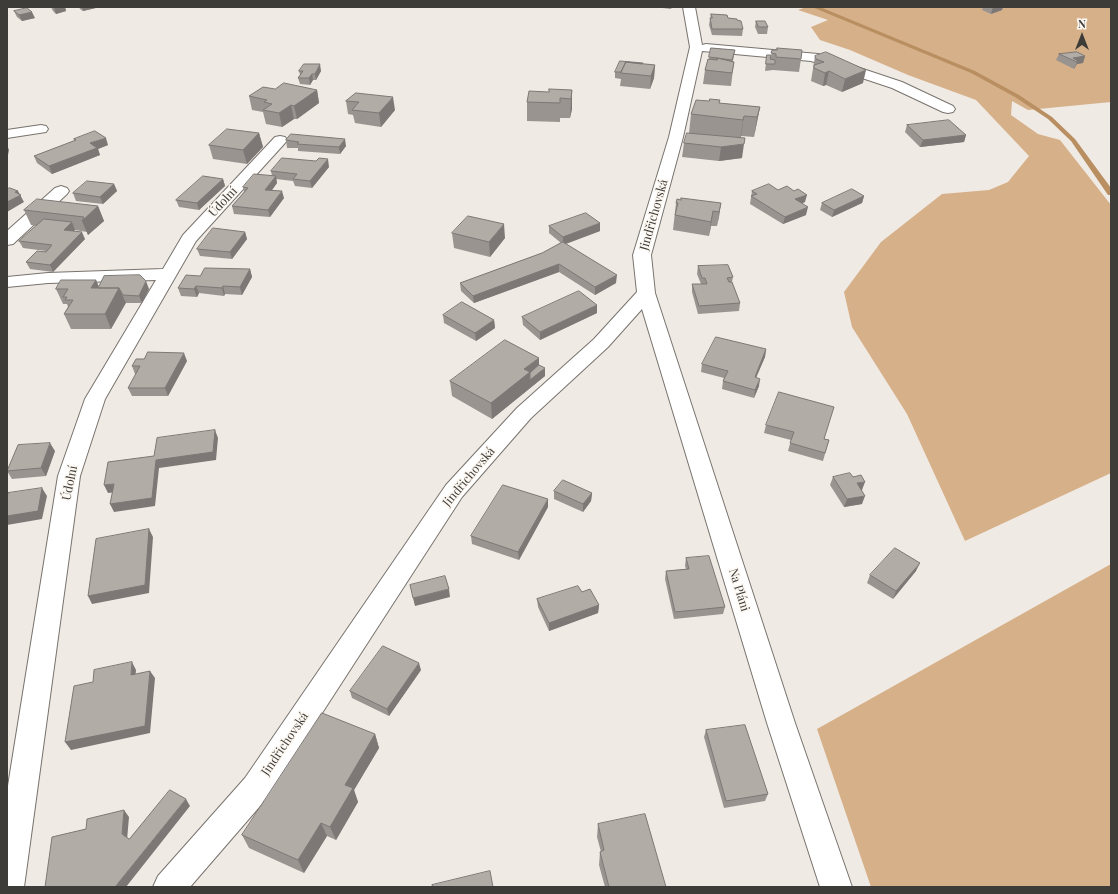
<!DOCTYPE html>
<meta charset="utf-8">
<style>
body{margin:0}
#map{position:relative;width:1118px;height:894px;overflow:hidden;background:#f0eae4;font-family:"Playfair Display",serif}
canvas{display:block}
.frame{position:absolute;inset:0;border:8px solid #3e3c39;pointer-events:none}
.north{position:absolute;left:1062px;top:16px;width:40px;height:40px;-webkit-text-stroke:3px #fdf7f1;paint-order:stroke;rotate:0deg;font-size:11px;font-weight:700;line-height:16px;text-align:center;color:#3e3c39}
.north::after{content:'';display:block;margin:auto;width:14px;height:18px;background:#3e3c39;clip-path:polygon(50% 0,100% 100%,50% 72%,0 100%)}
</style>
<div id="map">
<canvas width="1118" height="894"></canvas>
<div class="frame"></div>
<div class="north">N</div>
</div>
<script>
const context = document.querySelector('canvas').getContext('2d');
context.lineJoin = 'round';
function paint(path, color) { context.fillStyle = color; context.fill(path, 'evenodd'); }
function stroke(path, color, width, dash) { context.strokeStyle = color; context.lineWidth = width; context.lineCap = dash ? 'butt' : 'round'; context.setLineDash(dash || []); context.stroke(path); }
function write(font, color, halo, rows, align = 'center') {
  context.font = font + ' "Playfair Display",serif'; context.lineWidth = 3; context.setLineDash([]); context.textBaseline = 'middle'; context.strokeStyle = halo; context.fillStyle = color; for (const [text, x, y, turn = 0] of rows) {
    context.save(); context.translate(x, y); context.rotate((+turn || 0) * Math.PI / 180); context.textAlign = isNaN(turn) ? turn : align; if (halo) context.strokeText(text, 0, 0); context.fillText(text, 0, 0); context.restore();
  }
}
paint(new Path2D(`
 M806 7H1111V102L1028 110 1012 101 1011 115 1038 134 1060 140 1111 205V473L965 541 907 414 852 327 844 292 881 242 942 194 989 190 1008 182 1029 156 976 100 908 75 850 50 820 40 811 27 828 20 798 10Z
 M1111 564V887H871L817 729Z`), '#d6b089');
paint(new Path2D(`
 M812 7H820L975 71 1019 95 1052 117 1075 139 1111 188V195H1108L1071 141 1048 119 1015 97 971 73Z`), '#b98f62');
const minor = new Path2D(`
 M683 7H695L702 45 706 44 818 54 902 82 953 106 955 109 953 112 948 113 943 112 892 88 811 61 702 51 683 137 651 255 655 293 795 723 852 887H820L767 723 642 309 608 347 531 418 462 497 267 798 190 887H153L158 876 245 778 446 485 517 408 594 339 637 292 633 255 669 137 690 47Z
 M41 125 46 126 48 129 46 132 7 138V130Z
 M280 136 285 137 287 140 285 143 196 241 105 399 80 476 24 887H7V792L58 476 85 399 156 280 48 283 7 287V277L48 273 163 269 183 235 275 137Z
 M61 186 67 188 69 191 67 194 13 244 7 245V231L55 188Z`);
stroke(minor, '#78736e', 2);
paint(minor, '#fff');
paint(new Path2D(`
 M51 7H65L66 11 56 14 53 11Z
 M79 7H100L83 11 80 9Z
 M654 7H672L671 9Z
 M983 7H1003L1002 10 991 14 982 10Z
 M14 11 35 18 22 21 17 17Z
 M711 14 728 18 743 29 742 36 712 35 709 25Z
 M756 21 768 27 767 34H758L755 27Z
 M711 48 735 50 733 61 734 62 731 86 703 84 705 70 709 59Z
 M772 50 801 59 799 72 773 70 765 71 767 55 771 57Z
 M1059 54 1085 56 1083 63 1077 64 1074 69 1056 60Z
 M815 56 863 83 842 92 826 85 823 86 811 81Z
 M642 64 655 65 654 78 650 89 620 86 621 79 615 78V72Z
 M299 71H321L316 80H313L310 85 300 84 298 78 300 75Z
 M275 89 317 90 319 103 297 119H294L282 127 266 124 263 112 252 110 249 96Z
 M572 90V109L570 118H560V122L527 121V102Z
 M356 93 395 110 381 127 355 123 353 115 348 114 346 101Z
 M720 100 719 103 760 107 754 137 741 136 742 158 719 161 682 157 684 143 689 133 691 114 709 101Z
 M907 125 966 135 964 142 920 147 905 132Z
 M259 133 263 147 247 164 213 159 209 145Z
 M74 139 108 145 98 149 100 155 52 174 37 163 34 156 75 141Z
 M286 140 346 146 340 154 298 151V148H287Z
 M329 167 312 188 295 186 293 181 276 179 277 183 272 190 284 198 270 217 234 214 232 206 244 192 243 187 272 176 271 171Z
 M223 179 225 186 199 210 179 207 176 200Z
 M114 184 117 191 103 204 76 201 73 193Z
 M778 190 794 191 805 202 802 203 806 215 783 224 750 204 752 191Z
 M864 196 862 203 832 217 820 210 822 203Z
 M676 203H721L717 226H711L709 236 673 230Z
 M98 206 104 221 88 235 87 232 75 230 74 231 85 239 53 272 30 269 26 262 46 251 23 248 19 241 36 226 31 225 24 210Z
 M549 226 600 231 565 244 616 283 595 295 559 272 474 303 461 291 460 283 542 253 561 243 549 233Z
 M245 232 247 239 232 259 200 256 197 249Z
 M452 233 505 238 490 257 454 248Z
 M698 266 733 277 732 282 740 303 739 311 698 314 692 292V284H701L697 274Z
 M250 269 252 277 242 295 225 294 224 296 199 293 197 297 181 296 178 288 200 276Z
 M96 280 99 287 149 289 142 303H125L111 329H71L64 314 68 307 67 304H63L56 289Z
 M597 313 540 340 523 325 522 317Z
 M443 315 494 320 495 328 476 341 444 323Z
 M766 349 765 357 756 377 759 386 754 398 722 389 723 381 724 378 701 372 702 364Z
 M187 361 168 396H132L128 388 136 374H135L132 366Z
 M539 365 545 376 492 419 452 396 450 381Z
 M766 425 829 440 823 461 788 451 791 440 764 433Z
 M55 451 46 476 12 479 7 471Z
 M833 477 862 490H861L862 504 844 507 830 485Z
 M554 491 592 493 591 501 583 512 554 499Z
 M548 507 519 560 472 544 471 536Z
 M686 558 725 607 723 614 674 619 665 579 666 571 686 569 685 566Z
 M916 571 893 599 867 583 870 575Z
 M582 592 599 605 598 613 549 631 538 607 537 599Z
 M421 670 389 716 352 698 350 691Z
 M706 730 768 794 765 801 724 808 704 737Z
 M375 734 379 748 354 790 358 802 336 840 327 836 304 873 249 848 242 835Z
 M598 824 666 887H605L599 865 600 852H601L597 837Z`), '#999490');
paint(new Path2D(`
 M54 7H65L66 11 56 14Z
 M82 7H100L83 11Z
 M993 7H1003L1002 10 991 14Z
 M32 12 35 18 22 21 19 15Z
 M1085 56 1083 63 1077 64 1074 69 1077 62 1073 58Z
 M320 64 321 71 316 80 315 74Z
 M655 65 654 78 650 89 651 76Z
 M866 70 863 83 842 92 845 79Z
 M829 71 826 85 823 86 825 73Z
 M312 74 313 80 310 85 309 78Z
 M317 90 319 103 297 119 294 106Z
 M572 90V109L570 118 571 99Z
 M393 97 395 110 381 127 379 113Z
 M291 105 294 119 282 127 279 113Z
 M760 107 754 137 757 117Z
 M744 116 741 136 740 140 743 120Z
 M259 133 263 147 247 164 243 150Z
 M966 135 964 142 920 147 923 140Z
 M106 138 108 145 98 149 100 155 52 174 49 166 90 143Z
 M345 139 346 146 340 154 339 147Z
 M744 144 742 158 719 161 721 147Z
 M7 145 9 150 7 160Z
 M328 159 329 167 312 188 310 181Z
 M276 176 277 183 267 197 265 190Z
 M223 179 225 186 199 210 197 203Z
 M114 184 117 191 103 204 100 197Z
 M18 191 24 202 7 212V202L15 192Z
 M282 191 284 198 270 217 268 210Z
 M807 195 805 202 794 207 795 199Z
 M864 196 862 203 832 217 834 210Z
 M721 203 719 217 717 226 719 212Z
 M98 206 104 221 88 235 82 221Z
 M808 207 806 215 783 224 785 217Z
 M713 211 711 226 709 236 711 222Z
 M72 222 75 230 67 237 64 230Z
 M600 223V231L563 245V237Z
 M504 224 505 238 490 257 489 242Z
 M82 232 85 239 53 272 50 265Z
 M245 232 247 239 232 259 230 252Z
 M559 264V272L474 303 473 296Z
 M250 269 252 277 242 295 240 287Z
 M617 275 616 283 595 295V287Z
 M96 280 102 295 91 288Z
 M146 281 149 289 142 303 139 296Z
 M196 286 199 293 197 297 194 289Z
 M223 286 225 294 224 296 222 288Z
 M119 288 126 303 111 329 105 314Z
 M597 305V313L540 340V332Z
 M494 320 495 328 476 341 475 333Z
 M766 349 765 357 753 385 755 377Z
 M184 353 187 361 168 396 165 388Z
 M539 358V373L545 368V376L492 419 491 403 524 369Z
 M760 379 759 386 754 398 755 390Z
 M215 430 218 438 216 460 159 468 155 506 114 512 110 504 156 460Z
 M50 443 55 451 46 476 41 468Z
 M865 482 862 490 855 491 857 483Z
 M114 484 118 492 108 493 104 485Z
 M42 488 47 496 42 519 7 525V516Z
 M592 493 591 501 583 512V504Z
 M865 496 862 504 844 507 847 499Z
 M548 499V507L519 560 518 552Z
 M149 529 153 537 149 593 92 604 88 596Z
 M920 563 916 571 893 599 896 591Z
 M449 589 450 597 415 606 413 598Z
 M599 605 598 613 549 631V623Z
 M132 662 136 670 135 682 131 675Z
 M419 663 421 670 389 716 387 709Z
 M150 671 155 678 150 733 71 750 65 742Z
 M375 734 379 748 354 790 358 802 336 840 330 827 345 785Z
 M186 799 190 806 126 887H115Z
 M124 810 129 817 127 840 122 834Z
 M321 823 327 836 304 873 298 860Z`), '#7d7875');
const building = new Path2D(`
 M27 8 32 12 19 15 14 11Z
 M711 14 727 15 728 18 737 19V20L741 21 743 29H712L710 18H712Z
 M756 21H765L768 27H759Z
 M711 48 735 50 732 60 709 57Z
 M777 48 802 50 801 59 776 57V54L771 53 772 50H777Z
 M826 52 866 70 845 79 829 71 825 73 814 68V65L824 62 816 59 815 56Z
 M1077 52 1085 56 1073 58 1078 61 1077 62 1059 54Z
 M767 55H771L770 59 775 60V64H766Z
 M717 58 734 62 732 73 705 70 708 59 717 60Z
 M620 61 643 63 642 64 626 62 621 72H615Z
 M626 62 655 65 651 76 621 73Z
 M304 64H320L315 74H312L309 78H298L303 71H299Z
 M284 83 317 90 294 106 291 105 279 113 263 110 272 104 264 102 267 100 249 96 263 87 275 89Z
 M549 89 572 90 571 99 560 98V103L527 102 529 91 549 92Z
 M356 93 393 97 379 113 352 110 359 102 346 101Z
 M710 99 720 100 719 103 760 107 757 117 744 116 743 120 691 114 696 100 709 101Z
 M949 120 966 135 923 140 907 125Z
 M227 129 259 133 243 150 209 145Z
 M95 131 106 138 90 143 97 148 49 166 34 156 76 140 74 139Z
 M687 133 745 138 744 144 721 147 684 143Z
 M291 134 345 139 339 147 297 144 299 142 286 140Z
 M282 158 316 161 319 158 328 159 310 181 293 179 297 174 271 171Z
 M254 174 276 176 265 190 282 191 268 210 232 206 248 188 243 187Z
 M203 176 223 179 197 203 176 200Z
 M87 181 114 184 100 197 73 193Z
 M769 184 778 190 787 186 794 191 798 189 807 195 795 199 808 207 785 217 751 196 757 194 752 191Z
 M10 188 18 191 15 192 21 195 7 202V189Z
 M852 189 864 196 834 210 822 203Z
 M681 198 721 203 719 212 713 211 711 222 675 215 678 203H676L677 199 681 200Z
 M37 199 98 206 82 221 84 217 24 210Z
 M586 213 600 223 563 237 549 226Z
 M468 216 504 224 489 242 452 233Z
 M44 219 72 222 64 230 82 232 50 265 26 262 37 251 46 252 52 245 19 241Z
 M213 228 245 232 230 252 197 249Z
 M563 242 617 275 595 287 559 264 473 296 460 283 542 253Z
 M728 265 733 277 727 278 729 282H732L740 303 699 306 692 284H707L705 278H702L698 266Z
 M205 268 250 269 240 287 223 286 222 288 196 286 194 289 178 288 186 275 200 276Z
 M140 275 146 281 139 296 123 295 119 288H98L104 276Z
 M61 280H96L91 288H119L105 314H64L73 300H65L67 297H63L68 289H56Z
 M579 291 597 305 540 332 522 317Z
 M462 302 494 320 475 333 443 315Z
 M716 337 766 349 755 377 760 379 755 390 723 381 728 371 702 364Z
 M505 340 539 358 524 369 530 372 491 403 450 381Z
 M148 352 184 353 165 388H128L140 366H132L136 359H144Z
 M539 365 545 368 530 380V373Z
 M779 392 834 407 824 439 829 440 825 453 790 443 794 432 766 425Z
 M215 430 213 452 156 460 152 498 110 504 114 484 104 485 108 462 154 456 157 438Z
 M50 443 41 468 7 471 18 445Z
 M850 473 853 477 861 475 865 482 857 483 865 496 847 499 833 477Z
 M563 480 592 493 583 504 554 491Z
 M503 485 548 499 518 552 471 536Z
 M42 488 38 511 7 516V497L8 493Z
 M149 529 145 585 88 596 96 539Z
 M895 548 920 563 896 591 870 575Z
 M709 556 725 607 675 612 666 571 689 569 686 558Z
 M445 576 449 589 413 598 410 585Z
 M578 586 582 592 590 589 599 605 549 623 537 599Z
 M383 646 419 663 387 709 350 691Z
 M132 662 131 675 150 671 145 726 65 742 74 686 93 682 94 670Z
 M322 713 375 734 345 785 353 788 330 827 321 823 298 860 242 835Z
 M745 725 768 794 726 801 706 730Z
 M170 790 186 799 115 887H45L52 837 86 829 87 819 124 810 122 834 129 839Z
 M645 814 666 887H609L600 852 604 850 598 824Z
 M490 871 493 887H433L432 885Z`);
paint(building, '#b2aca7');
stroke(building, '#7d7875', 1);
write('12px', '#3e3c39', '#fdf7f1', [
 ["Údolní",223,202,-47],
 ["Jindřichovská",654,215,-74],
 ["Jindřichovská",469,477,-50],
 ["Údolní",70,483,-78],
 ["Na Pláni",739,590,73],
 ["Jindřichovská",285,744,-56]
]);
</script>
